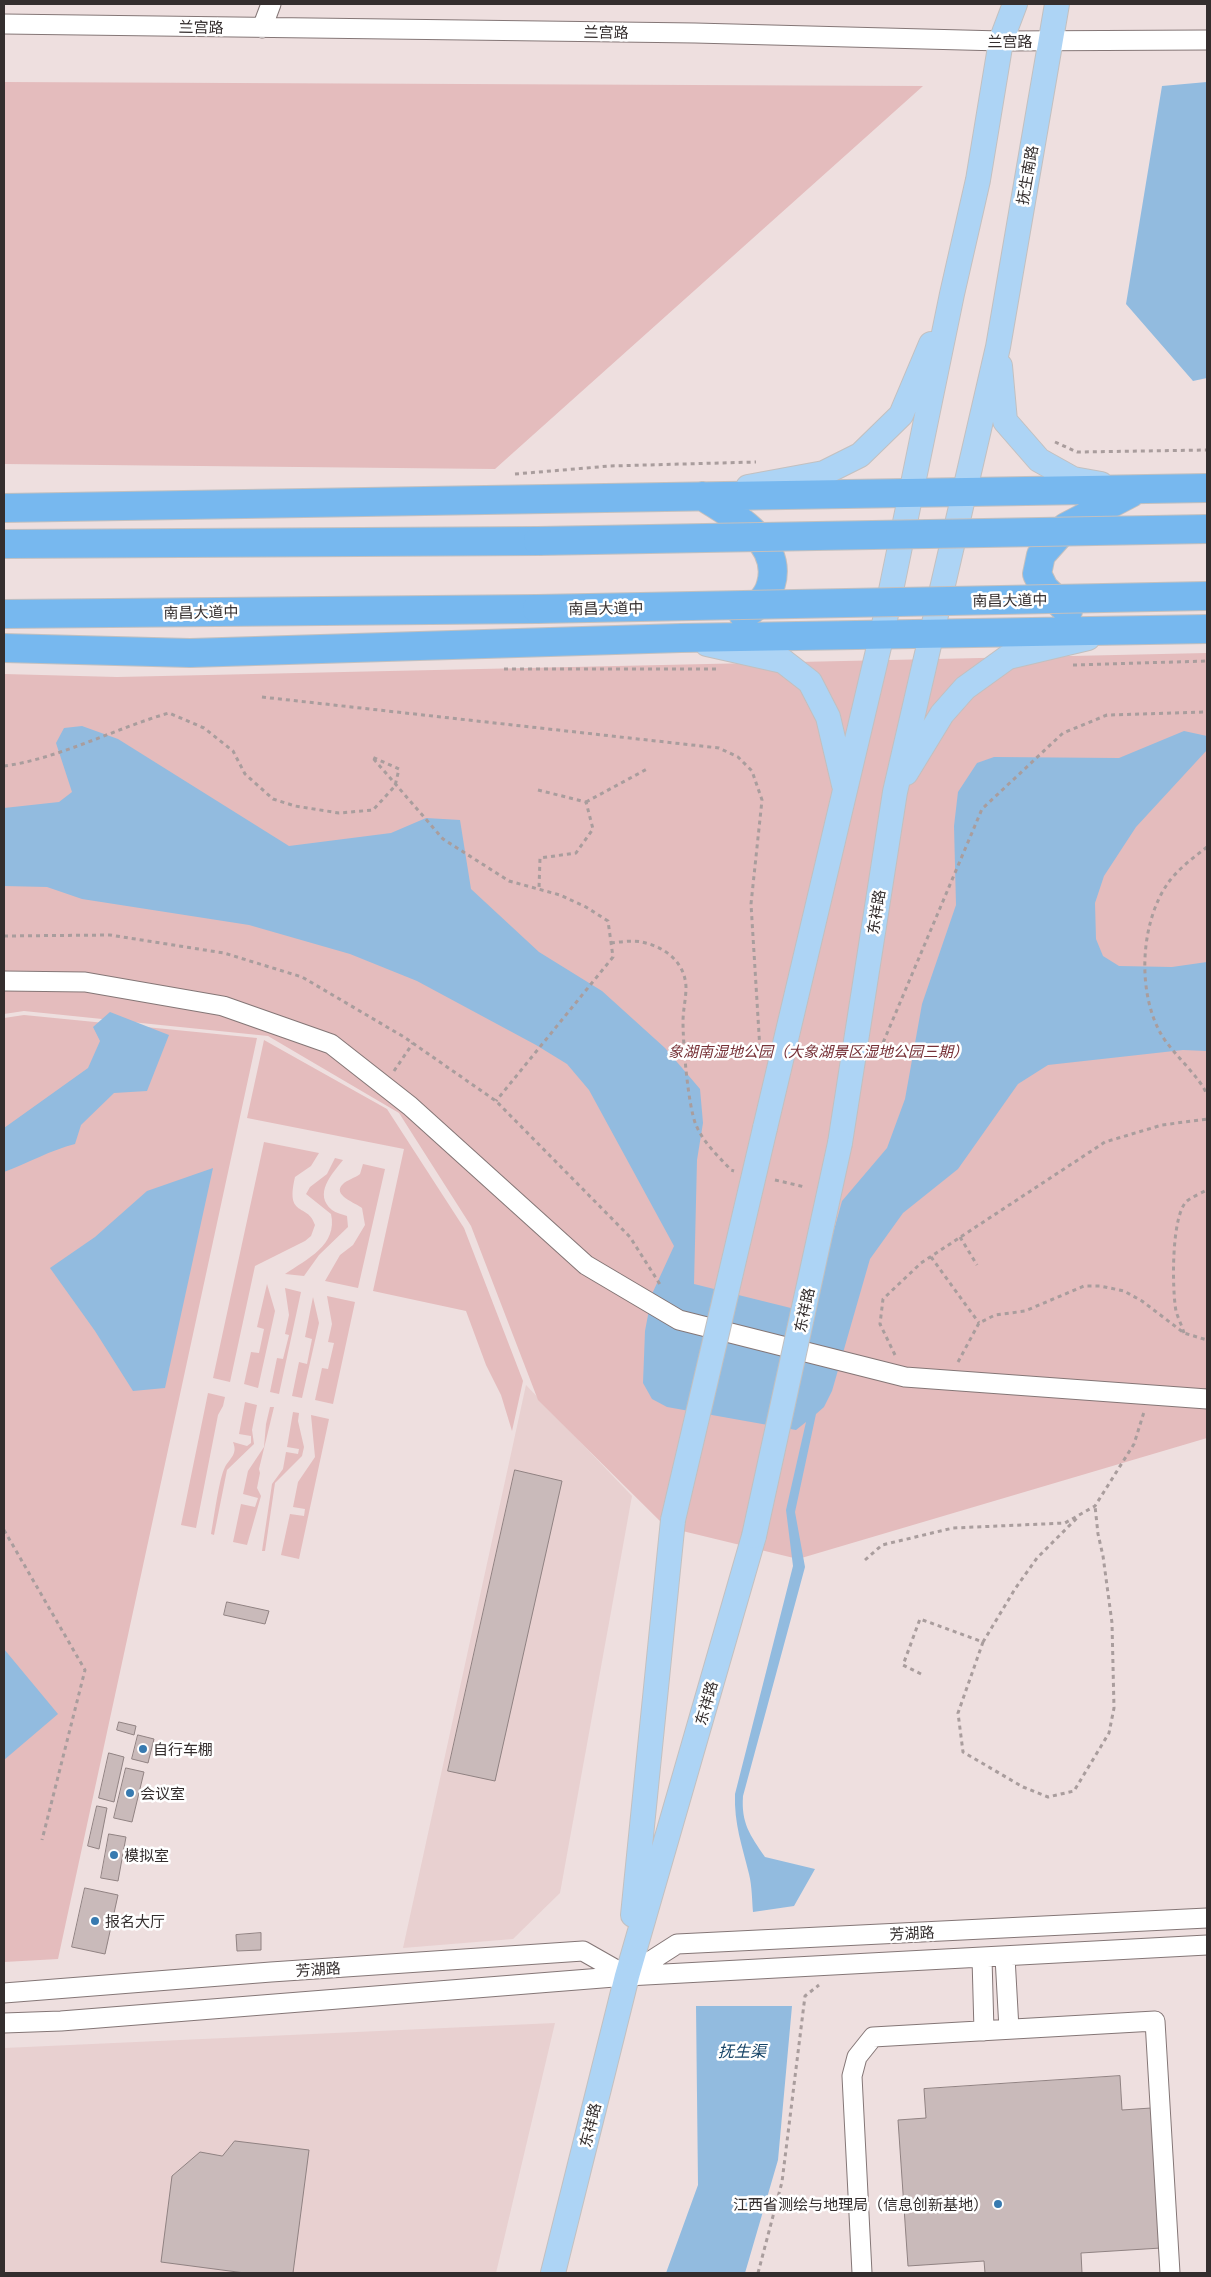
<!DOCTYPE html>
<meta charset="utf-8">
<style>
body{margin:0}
#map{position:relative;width:1211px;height:2277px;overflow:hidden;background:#eedfdf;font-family:Georgia,serif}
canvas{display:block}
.frame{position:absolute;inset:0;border:5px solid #342e2e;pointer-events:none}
</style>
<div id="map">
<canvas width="1211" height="2277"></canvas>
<div class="frame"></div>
</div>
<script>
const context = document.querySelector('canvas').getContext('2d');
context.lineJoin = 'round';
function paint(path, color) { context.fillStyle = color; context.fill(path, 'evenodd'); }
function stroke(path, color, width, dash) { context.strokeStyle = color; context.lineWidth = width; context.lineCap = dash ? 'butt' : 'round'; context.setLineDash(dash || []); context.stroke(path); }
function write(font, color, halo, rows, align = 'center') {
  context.font = font + ' Georgia,"Noto Sans SC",serif'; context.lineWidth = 5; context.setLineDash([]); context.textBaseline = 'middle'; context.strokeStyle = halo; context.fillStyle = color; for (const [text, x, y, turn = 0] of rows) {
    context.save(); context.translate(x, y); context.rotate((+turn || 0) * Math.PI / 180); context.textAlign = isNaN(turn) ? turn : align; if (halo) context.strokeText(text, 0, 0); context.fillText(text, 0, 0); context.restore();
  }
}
paint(new Path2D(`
 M526 1385 632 1496 560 1893 513 1939 403 1948Z
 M555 2023 496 2273H4V2048Z`), '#e8d0d0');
paint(new Path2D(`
 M4 82 923 86 495 469 4 464Z
 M1207 653V1438L798 1559 666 1527 538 1400 471 1226 399 1113 268 1036 24 1011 4 1014V674L117 677Z
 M24 1015 257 1038 58 1959 4 1962V1018Z
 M264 1040 387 1109 464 1228 523 1381 512 1431 501 1395 486 1365 466 1311 373 1291 404 1149 247 1118Z
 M264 1142 319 1153 311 1166 295 1177C285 1219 308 1202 315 1225L311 1236 305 1241 255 1266 230 1382 213 1378Z
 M335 1158 343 1160C332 1174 313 1194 332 1210 336 1213 342 1214 347 1216L348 1227 319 1255 304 1276 285 1274C307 1259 338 1245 331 1214L306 1194 310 1187 327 1174Z
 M363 1164 385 1169 358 1288 325 1281 340 1255 353 1245 365 1225 362 1208C356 1203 331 1195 343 1184 347 1180 355 1178 360 1174Z
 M267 1284 275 1311 258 1388 244 1384 251 1352 259 1353 264 1329 257 1327Z
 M285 1288 301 1292 279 1394 270 1392 277 1358 283 1359 289 1335 285 1334 289 1315Z
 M327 1296 355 1302 333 1404 315 1400 322 1368 328 1369 334 1343 328 1342 332 1324Z
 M313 1297 319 1323 302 1398 292 1396 299 1362 307 1364 312 1339 305 1337Z
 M208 1393 225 1397 223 1406 218 1415 196 1528 181 1525Z
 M245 1402 257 1405 252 1430 254 1444 227 1470 214 1535 211 1534C214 1519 219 1478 225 1467 230 1458 238 1454 233 1442L247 1446 251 1443V1436L239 1434Z
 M270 1407H274L259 1469 260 1473 257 1488 261 1496 247 1545 233 1542 241 1504 255 1507 258 1498 243 1494 248 1471 264 1447 266 1424Z
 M293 1412 299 1413 298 1421 304 1447 302 1456 275 1483 265 1551H262L272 1484 283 1469 286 1452 298 1454 299 1449 287 1447Z
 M311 1415 329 1419 299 1559 281 1555 290 1514 304 1516 305 1509 293 1507 298 1482 315 1457Z`), '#e4bcbd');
paint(new Path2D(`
 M1207 82V378L1193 381 1126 304 1162 86Z
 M82 726 118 739 289 846 391 833 426 818 460 820 471 889 539 952 602 991 665 1048 700 1089 703 1123 697 1160 694 1284 811 1313 842 1201 887 1148 905 1099 922 1004 956 905 954 826 958 792 977 763 994 757 1119 758 1184 731 1207 736V750L1136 827 1104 876 1095 903 1096 939 1103 956 1119 966 1172 967 1207 962V1051L1183 1050 1048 1065 1018 1084 958 1169 903 1213 870 1259 832 1391 824 1407 816 1414 795 1512 805 1567 743 1796C741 1823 750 1835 765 1857L815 1869 794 1906 753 1912C752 1900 752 1886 749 1874 742 1845 734 1824 735 1794L793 1566 786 1510 806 1422 796 1430 667 1407 652 1399 643 1383 645 1331 652 1294 674 1246 589 1090 567 1064 536 1045 417 981 350 954 249 925 82 899 47 887 4 886V808L59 802 72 792 56 743 64 728Z
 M110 1012 169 1035 147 1091 114 1093 81 1125 75 1144C51 1150 28 1163 4 1172V1128L88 1068 100 1041 93 1027Z
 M213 1168 165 1388 133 1391 95 1331 50 1268 95 1237 147 1191Z
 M4 1649 58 1714 4 1760Z
 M696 2006H792L778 2160 745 2273H666L698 2185Z`), '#92bbdf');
const building = new Path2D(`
 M515 1470 562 1481 495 1781 448 1771Z
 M227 1602 269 1611 265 1624 224 1615Z
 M119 1722 136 1726 134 1735 117 1730Z
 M138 1735 154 1739 148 1763 132 1759Z
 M109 1753 124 1757 114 1802 99 1798Z
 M126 1768 144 1772 132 1822 114 1818Z
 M97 1806 107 1808 99 1849 88 1846Z
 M109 1834 126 1837 118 1881 101 1878Z
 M85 1888 118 1895 105 1954 72 1947Z
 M261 1933V1950L237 1951 236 1935Z
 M1120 2076 1122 2110 1151 2108 1161 2248 1081 2253 1082 2273H985L984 2261 908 2266 898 2120 926 2118 924 2089Z
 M235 2141 309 2150 293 2273H245L161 2262 172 2176 200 2152 222 2156Z`);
paint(building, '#c9baba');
stroke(building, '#908282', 1);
const minor = new Path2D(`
 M4 24 695 33 1001 41 1207 40
 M262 28 271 4
 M4 981 85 982 223 1006 331 1044 410 1106 586 1265 679 1320 905 1377 1207 1399
 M1005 1957 1009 2029
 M982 1958 984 2031
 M4 1993 271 1972 583 1951 627 1976 677 1944 1207 1918
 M4 2023 61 2021 627 1976 1207 1945
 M862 2273 852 2076 857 2057 873 2037 1155 2021 1170 2273`);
const major = new Path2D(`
 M1000 366 1005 421 1039 460 1073 479 1101 484
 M748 487 824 473 860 455 901 415 931 344
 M707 644 783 661 810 682 828 717 844 785
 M906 773 942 714 965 688 1008 657 1088 638
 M765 1128 882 634 952 294 978 180 1001 41 1015 4
 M840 1143 895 792 998 347 1057 4
 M633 1915 673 1520
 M553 2273 627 1976 754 1536`);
const highway = new Path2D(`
 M702 496C733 515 783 542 771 584 768 597 756 609 743 614
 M4 508 1207 488
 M4 544 538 541
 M1068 611 1044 588 1037 574 1041 555 1066 527 1131 493
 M4 614 537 609
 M4 648 190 653 681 638 1207 629`);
stroke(minor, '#847676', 21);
stroke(major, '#c2c0c0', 26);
stroke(highway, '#c2c0c0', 30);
stroke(new Path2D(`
 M1055 442 1077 452 1207 450
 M515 474 610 466 756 462
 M1073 665 1207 661
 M504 669H716
 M262 697 719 748 738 757 752 771 762 800 751 904 760 1050
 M4 766C58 759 116 728 169 713L204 728 233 751 245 774 273 799 295 806 339 813 373 810 395 786 399 769 372 757 443 839 509 881 560 895 586 907 608 921 613 957 496 1101
 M538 790 586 802 593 829 576 853 540 858 539 889
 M586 802 647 769
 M1207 847C1193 858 1178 869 1168 883 1140 923 1137 992 1161 1034 1171 1052 1202 1079 1207 1095
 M4 936 110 935 224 953 302 977 404 1037 496 1101 630 1237 661 1286
 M611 943C620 942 633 940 642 942 665 947 685 962 686 987 686 999 683 1010 683 1022 683 1044 688 1106 696 1125 703 1142 718 1156 731 1170L734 1171
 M877 1057 982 809 1063 733 1107 715 1207 712
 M394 1071 413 1043
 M775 1180 805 1187
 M960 1237 977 1265
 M931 1257 979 1323
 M1184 1333C1182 1326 1178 1318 1176 1311 1172 1290 1171 1215 1187 1201 1192 1197 1201 1193 1207 1190
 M895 1355 880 1324 883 1299 921 1263 1105 1142 1162 1125 1207 1119
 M958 1362 979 1323 995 1315 1025 1311 1084 1286H1100L1124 1291 1142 1301 1184 1333 1207 1340
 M4 1530 85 1670 42 1840
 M865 1560 882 1545 953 1528 1065 1523 1095 1506 1134 1444 1144 1412
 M983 1642 958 1713 963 1752 1023 1787 1048 1797 1074 1791 1109 1733 1114 1708 1112 1623 1103 1556 1098 1534 1095 1506
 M921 1674 903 1665 920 1619 983 1642 1015 1589 1037 1558 1077 1518
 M758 2273 782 2182 805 1996 819 1985`), '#a99d9d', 3, [4, 4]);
stroke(minor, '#fff', 19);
stroke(major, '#add4f5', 24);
stroke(highway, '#77b8ef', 28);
const majorBridge = new Path2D(`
 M673 1520 765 1128
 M754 1536 840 1143`);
const highwayBridge = new Path2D(`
 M538 541 1207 529
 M537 609 1207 596`);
stroke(majorBridge, '#c2c0c0', 26, []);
stroke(highwayBridge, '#c2c0c0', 30, []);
stroke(majorBridge, '#add4f5', 24);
stroke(highwayBridge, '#77b8ef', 28);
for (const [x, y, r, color] of [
 [143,1749,5,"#377ab0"],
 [130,1793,5,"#377ab0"],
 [114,1855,5,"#377ab0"],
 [95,1921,5,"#377ab0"],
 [998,2204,5,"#377ab0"]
]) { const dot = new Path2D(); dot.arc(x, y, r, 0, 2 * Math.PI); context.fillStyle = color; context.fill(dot); stroke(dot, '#fff', 2); }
write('15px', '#342e2e', '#fff', [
 ["兰宫路",201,27,1],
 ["兰宫路",606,32,1],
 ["兰宫路",1010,41],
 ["抚生南路",1027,175,-80],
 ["南昌大道中",1010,600,-1],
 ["南昌大道中",606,608,-1],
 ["南昌大道中",201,612,-1],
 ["东祥路",876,912,-81],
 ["东祥路",804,1310,-78],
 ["东祥路",706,1703,-74],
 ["芳湖路",912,1933,-3],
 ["芳湖路",318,1969,-4],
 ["东祥路",590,2125,-76]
]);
write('italic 15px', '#773137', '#fff', [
 ["象湖南湿地公园（大象湖景区湿地公园三期）",818,1051]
]);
write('15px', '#342e2e', '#fff', [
 ["自行车棚",153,1749],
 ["会议室",140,1793],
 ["模拟室",124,1855],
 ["报名大厅",105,1921],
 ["江西省测绘与地理局（信息创新基地）",988,2204,"right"]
], 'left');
write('italic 16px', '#164467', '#fff', [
 ["抚生渠",742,2051]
]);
</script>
